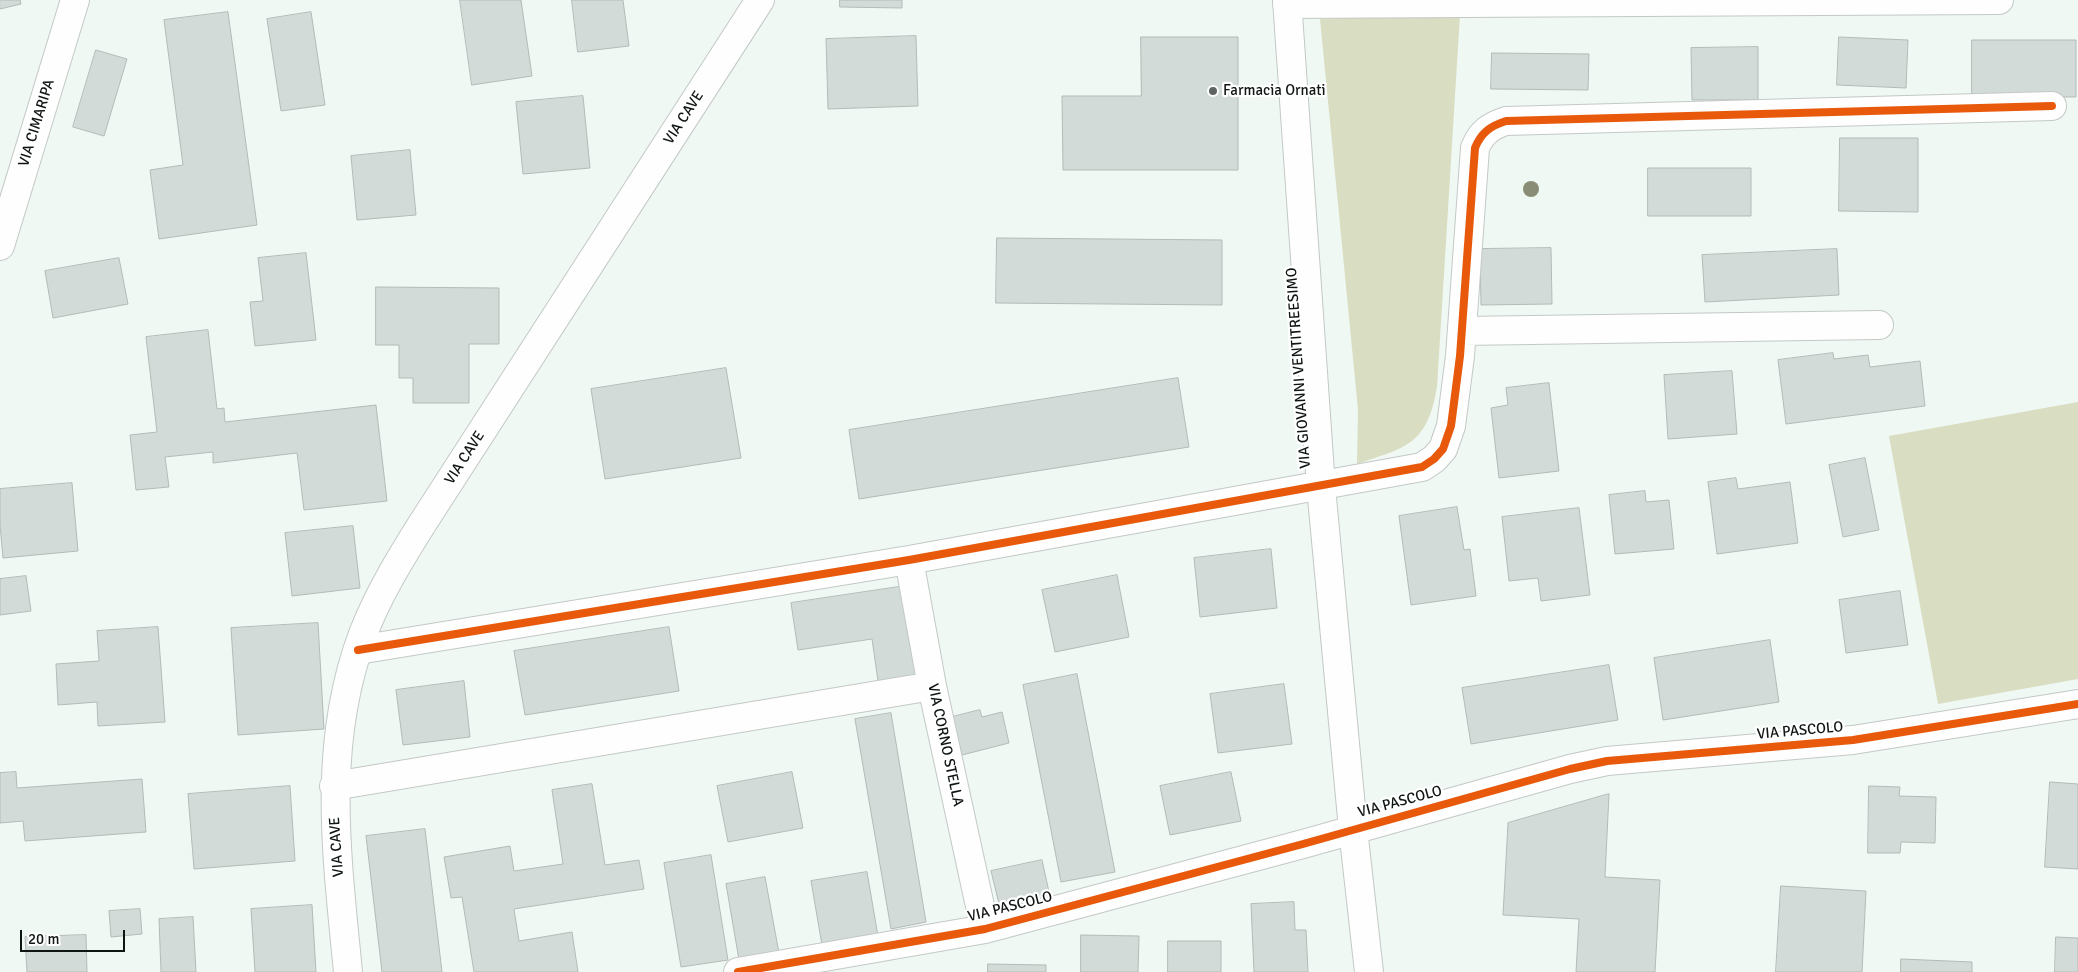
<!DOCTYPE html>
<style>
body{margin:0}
#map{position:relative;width:2078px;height:972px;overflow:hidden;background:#f0f8f4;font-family:Signika,sans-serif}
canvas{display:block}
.scale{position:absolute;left:20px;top:930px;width:105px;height:22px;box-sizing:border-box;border:2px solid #0f1512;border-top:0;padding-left:6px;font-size:15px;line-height:18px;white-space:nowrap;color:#0f1512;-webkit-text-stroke:4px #fff;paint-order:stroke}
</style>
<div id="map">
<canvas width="2078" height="972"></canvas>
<div class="scale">20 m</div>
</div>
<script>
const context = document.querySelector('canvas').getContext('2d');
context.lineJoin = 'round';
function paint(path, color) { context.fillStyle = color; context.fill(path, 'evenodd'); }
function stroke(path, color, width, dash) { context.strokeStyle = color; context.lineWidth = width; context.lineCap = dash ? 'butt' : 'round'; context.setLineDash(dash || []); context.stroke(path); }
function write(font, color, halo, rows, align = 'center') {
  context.font = font + ' Signika,sans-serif'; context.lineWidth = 4.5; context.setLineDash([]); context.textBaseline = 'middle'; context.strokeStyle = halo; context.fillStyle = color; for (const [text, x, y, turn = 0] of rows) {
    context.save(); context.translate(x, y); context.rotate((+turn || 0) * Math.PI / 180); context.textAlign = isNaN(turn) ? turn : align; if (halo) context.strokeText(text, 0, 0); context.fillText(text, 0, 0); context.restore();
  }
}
paint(new Path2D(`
 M1460 15 1437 387C1427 445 1407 447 1357 464L1358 410 1320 19Z
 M2078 402V679L1938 704 1889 436Z`), '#d9ddc2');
const building = new Path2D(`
 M0 0H20L21 4 0 9Z
 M460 0H521L532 76 472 85Z
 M572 0H623L629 46 578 52Z
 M840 0H902V8L840 7Z
 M228 12 257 225 159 239 150 170 183 165 164 20Z
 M311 12 325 105 281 111 267 19Z
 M916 36 918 106 828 109 826 39Z
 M1141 37H1238V170H1063L1062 96H1141Z
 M1839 37 1908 40 1906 88 1837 85Z
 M1972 40H2076V97H1972Z
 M1758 47V100H1692L1691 48Z
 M96 50 127 59 104 136 73 127Z
 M1492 53 1589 54 1588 90 1491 89Z
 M583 96 590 168 523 174 516 102Z
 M1840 138H1918V212L1839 211Z
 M410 150 416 215 357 220 351 156Z
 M1648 168H1751V216H1648Z
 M997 238 1222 240V305L996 303Z
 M1551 248 1552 304 1481 305 1480 249Z
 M1837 249 1839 295 1705 302 1702 255Z
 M306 253 316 340 255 346 250 302 263 301 258 258Z
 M119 258 128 304 53 318 45 271Z
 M376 287 499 288V344H469V403H413V378H399V345H376Z
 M208 330 217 409 224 408 225 422 376 405 387 501 304 510 297 453 213 463V452L165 457 169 487 136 490 130 435 157 432 146 337Z
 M1833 353 1834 359 1868 355 1870 367 1920 361 1925 406 1786 424 1778 360Z
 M726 368 741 458 605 479 591 389Z
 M1732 371 1737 434 1668 439 1664 375Z
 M1178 378 1189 447 859 499 849 430Z
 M1549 383 1559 471 1499 478 1491 408 1508 405 1506 388Z
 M1865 458 1879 530 1843 537 1829 465Z
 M1736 478 1738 489 1790 482 1798 543 1717 554 1708 482Z
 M72 483 78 551 3 558 0 525V489Z
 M1645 491 1646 502 1669 500 1674 549 1615 554 1609 495Z
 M1457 507 1464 550 1470 549 1476 596 1411 605 1399 516Z
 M1579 508 1590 595 1541 601 1538 578 1509 581 1502 517Z
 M353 526 360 588 292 596 285 533Z
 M1271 549 1277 608 1200 617 1194 558Z
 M1117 575 1129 637 1055 652 1042 590Z
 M26 576 31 611 0 615V579Z
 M905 586 918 676 878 681 872 639 798 650 791 603Z
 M1900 591 1908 645 1846 653 1839 600Z
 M318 623 324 729 238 735 231 628Z
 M158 627 165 722 98 726 97 702 58 705 56 664 99 661 97 631Z
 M669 627 679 691 525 715 514 651Z
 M1770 640 1779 702 1663 720 1654 658Z
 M1609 665 1618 720 1471 744 1462 688Z
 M1077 674 1115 872 1061 882 1023 685Z
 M464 681 470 737 403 745 396 690Z
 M1284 684 1292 744 1218 753 1210 694Z
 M980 710 982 717 1002 712 1009 743 962 755 952 717Z
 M891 713 926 922 891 929 855 719Z
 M16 772 17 788 142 779 146 832 25 841 23 821 0 823V773Z
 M792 772 803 828 728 842 717 786Z
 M1231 772 1241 821 1170 835 1160 786Z
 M2050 782 2078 784V869L2045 867Z
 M592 784 605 865 639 860 644 889 514 909 519 941 572 932 578 972H474L462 897 451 898 444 857 510 846 514 871 563 864 552 790Z
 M290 786 295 861 194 869 188 794Z
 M1869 786 1900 787 1899 796 1936 797 1935 843 1901 842 1900 853H1868Z
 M1609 794 1605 877 1660 880 1655 972H1576L1579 919 1503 915 1508 823Z
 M425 829 442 972H382L366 836Z
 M711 855 728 960 681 967 664 863Z
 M1042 860 1051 901 1001 912 991 871Z
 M867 872 878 936 822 945 811 881Z
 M765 877 779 953 739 960 726 884Z
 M1781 886 1866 891 1862 972H1776Z
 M1294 902 1295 930H1306L1308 972H1254L1251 904Z
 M312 905 316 972H255L251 909Z
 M140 909 142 934 111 937 109 911Z
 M193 917 196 972H161L159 919Z
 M86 935 87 972H27L25 937Z
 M1081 935 1139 936 1138 972H1081Z
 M2056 937 2078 938V972H2055Z
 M1168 941H1221V972H1168Z
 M1901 959 1972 962V972H1901Z
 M988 964 1046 965V972H988Z`);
paint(building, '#d3dbd8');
stroke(building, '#b3bab8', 1);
const street = new Path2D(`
 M1287 0 1321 487 1353 829 1369 972
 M1287 4 1999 0
 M0 246 75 0
 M1462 331 1879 325
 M909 560 932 686 985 929
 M358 650 909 560 1422 467 1434 459 1443 449 1451 426 1460 356 1475 148C1481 133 1490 126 1506 121L2052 106
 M334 786 932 686
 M348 972C337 857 321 746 363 634 378 595 400 559 422 524L760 0
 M738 972 985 929 1303 844 1570 769 1607 761 1853 740 2078 704`);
stroke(street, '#c3c9c6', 30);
stroke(street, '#fdfefd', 28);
stroke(new Path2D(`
 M358 650 909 560 1422 467 1434 459 1443 449 1451 426 1460 356 1475 148C1481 133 1490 126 1506 121L2052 106
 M738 972 985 929 1303 844 1570 769 1607 761 1853 740 2078 704`), '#e8590c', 8);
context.fillStyle = '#8a8d75';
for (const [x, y] of [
 [1531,189]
]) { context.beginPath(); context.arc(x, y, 8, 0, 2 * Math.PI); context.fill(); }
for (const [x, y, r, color] of [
 [1213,91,5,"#5e6461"]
]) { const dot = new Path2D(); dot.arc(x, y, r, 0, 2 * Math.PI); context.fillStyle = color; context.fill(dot); stroke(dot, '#fff', 2); }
write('15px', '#0f1512', '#fff', [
 ["Farmacia Ornati",1223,91]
], 'left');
write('15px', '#0f1512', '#fff', [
 ["VIA CAVE",684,118,-57],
 ["VIA CIMARIPA",37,123,-73],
 ["VIA GIOVANNI VENTITREESIMO",1299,368,-94],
 ["VIA CAVE",465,458,-57],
 ["VIA PASCOLO",1800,731,-5],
 ["VIA CORNO STELLA",945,745,78],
 ["VIA PASCOLO",1400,802,-15],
 ["VIA CAVE",337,847,-94],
 ["VIA PASCOLO",1010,907,-14]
]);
</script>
